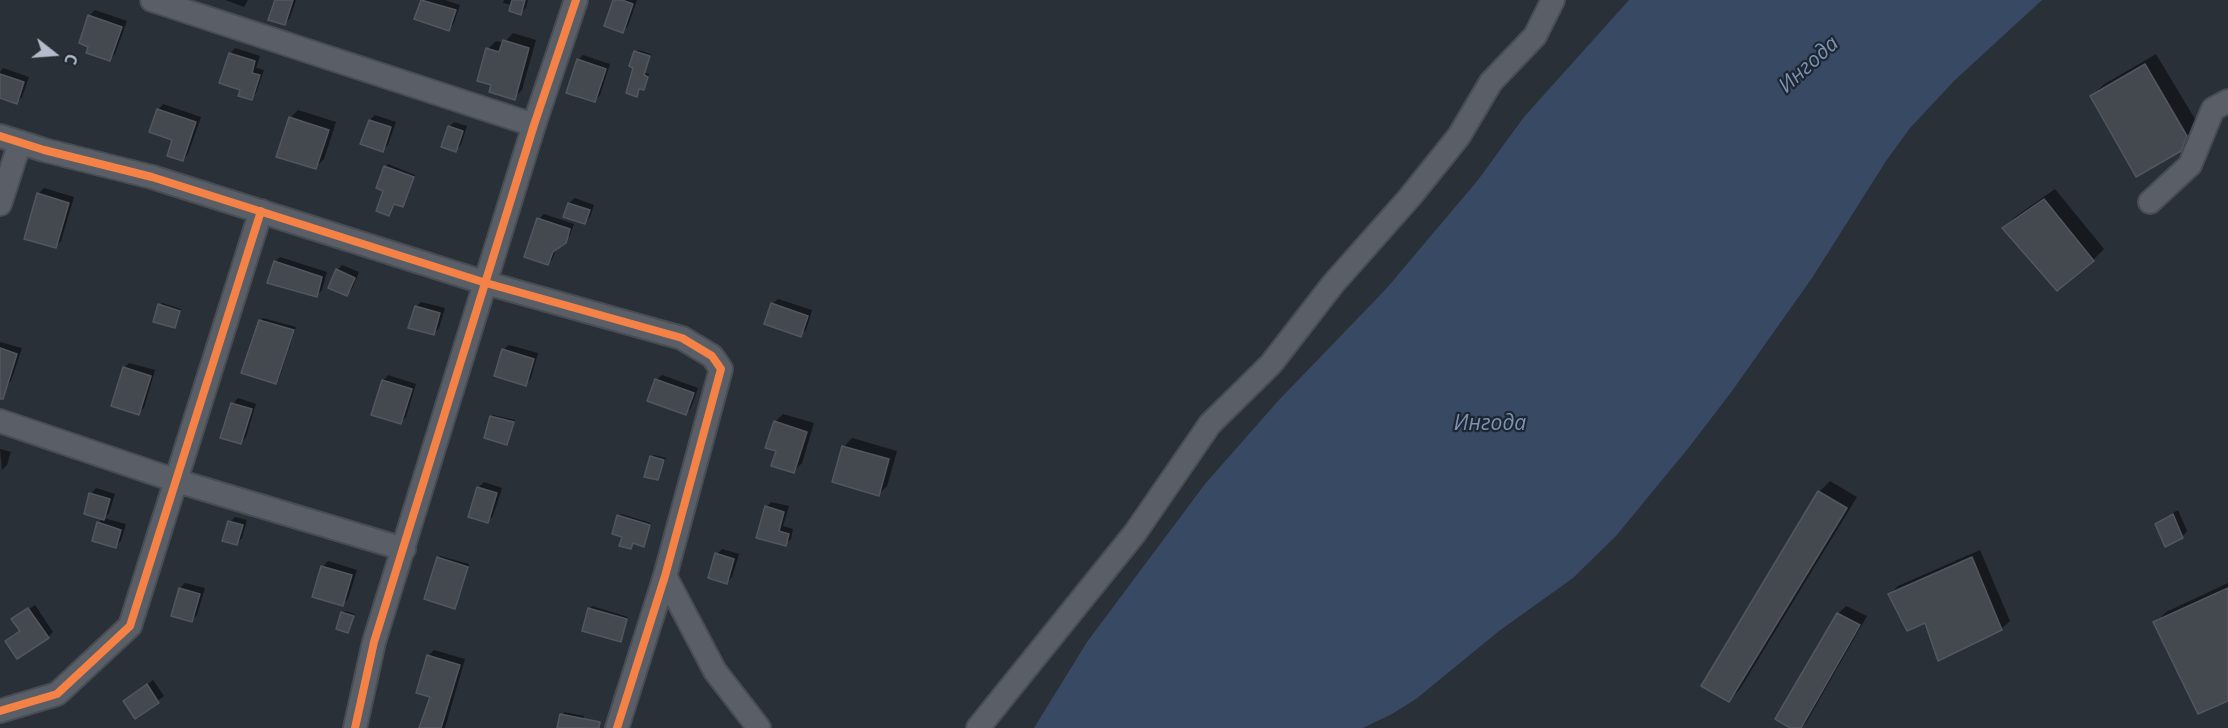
<!DOCTYPE html>
<meta charset="utf-8">
<style>
body{margin:0}
#map{position:relative;width:2228px;height:728px;overflow:hidden;background:#2a3038;font-family:"Open Sans",sans-serif}
canvas{display:block}
.north{position:absolute;left:24px;top:24px;width:60px;height:60px;-webkit-text-stroke:4px #1d2633;paint-order:stroke;rotate:107deg;font-size:16px;font-weight:700;line-height:24px;text-align:center;color:#b4bcc9}
.north::after{content:'';display:block;margin:auto;width:21px;height:27px;background:#b4bcc9;clip-path:polygon(50% 0,100% 100%,50% 72%,0 100%)}
</style>
<div id="map">
<canvas width="2228" height="728"></canvas>
<div class="north">С</div>
</div>
<script>
const context = document.querySelector('canvas').getContext('2d');
context.lineJoin = 'round';
function paint(path, color) { context.fillStyle = color; context.fill(path, 'evenodd'); }
function stroke(path, color, width, dash) { context.strokeStyle = color; context.lineWidth = width; context.lineCap = dash ? 'butt' : 'round'; context.setLineDash(dash || []); context.stroke(path); }
function write(font, color, halo, rows, align = 'center') {
  context.font = font + ' "Open Sans",sans-serif'; context.lineWidth = 4.5; context.setLineDash([]); context.textBaseline = 'middle'; context.strokeStyle = halo; context.fillStyle = color; for (const [text, x, y, turn = 0] of rows) {
    context.save(); context.translate(x, y); context.rotate((+turn || 0) * Math.PI / 180); context.textAlign = isNaN(turn) ? turn : align; if (halo) context.strokeText(text, 0, 0); context.fillText(text, 0, 0); context.restore();
  }
}
paint(new Path2D(`
 M1629 0H2042L1955 80 1910 128 1886 161 1812 278 1732 391 1690 446 1616 536 1573 578 1499 631 1416 699 1392 714 1363 728H1034L1087 642 1205 484 1278 401 1386 289 1478 180 1524 117Z`), '#384963');
paint(new Path2D(`
 M225 0H248L244 7Z
 M276 0H296L290 18 284 24Z
 M422 0H445L460 5 454 23 449 29 416 18Z
 M504 0H528L526 8 521 13 512 5 503 3Z
 M614 0H637L628 26 623 31Z
 M95 10 127 21 115 54 110 59 80 42 90 15Z
 M513 33 536 40 522 90 514 98 493 84 488 49 496 41 504 43Z
 M235 48 260 56 256 68 264 70 256 93 251 99 242 89 230 54Z
 M638 50 651 54 645 73 649 74 646 86 644 88H640L636 95 635 52Z
 M2156 54 2198 124 2192 138 2180 150 2092 96 2103 85Z
 M583 55 610 64 600 95 595 101 578 60Z
 M3 68 29 77 22 97 17 102 0 96V72Z
 M163 104 201 117 188 154 183 160 174 139 158 110Z
 M298 110 336 122 324 159 316 167 290 118Z
 M375 115 396 122 388 145 383 150 370 120Z
 M454 122 467 126 461 145 456 150 449 127Z
 M388 164 415 175 405 203 403 205 395 202 389 214 385 190V167Z
 M44 188 74 197 61 241 56 246 38 194Z
 M2055 189 2104 249 2093 260 2004 228 2015 217Z
 M575 198 594 205 590 217 585 223 569 203Z
 M544 214 574 224 570 235 557 247 553 258 548 264 539 219Z
 M280 257 327 272 322 290 316 296 275 262Z
 M342 265 359 272 352 289 347 294 337 270Z
 M778 299 812 310 806 330 800 335 772 304Z
 M421 302 445 308 439 328 434 334 416 307Z
 M162 303 181 309 174 327 160 305Z
 M263 318 296 327 279 379 275 383 260 321Z
 M0 342 22 348 11 381 6 387 0 385Z
 M509 345 538 353 531 378 526 384 503 350Z
 M129 363 155 370 144 408 138 413 124 368Z
 M388 375 416 384 406 417 401 422 383 381Z
 M662 375 698 388 691 408 686 413 656 380Z
 M238 398 256 404 246 437 241 443 233 404Z
 M783 414 814 423 802 463 794 471 778 450 775 422Z
 M493 415 515 420 507 443 491 417Z
 M852 438 897 451 887 486 879 494 844 447Z
 M0 449 11 452 7 465 2 470Z
 M654 455 666 458 658 479 651 457Z
 M1830 481 1857 497 1740 689 1729 701 1819 492Z
 M484 482 502 488 493 516 488 521 478 488Z
 M96 488 115 494 109 513 104 518 126 524 121 541 115 547 98 523 103 518 91 494Z
 M771 502 789 506 783 526 793 529 791 539 785 544 766 507Z
 M2178 510 2187 531 2182 537 2157 524 2162 519Z
 M621 514 651 523 643 545 634 542 631 548 624 536 618 516Z
 M235 517 247 520 242 538 236 544 230 522Z
 M722 549 739 554 732 577 727 582 717 554Z
 M1980 550 2010 621 2001 629 1926 621 1890 594 1898 586Z
 M440 556 469 564 455 607 438 558Z
 M328 561 357 570 348 599 342 605 323 567Z
 M185 583 205 588 197 615 192 620 180 588Z
 M2228 583V699L2155 623 2166 612Z
 M35 605 53 632 48 637 21 630 17 617Z
 M592 606 628 617 620 640 590 609Z
 M1846 606 1867 616 1806 723 1801 728H1793L1838 614Z
 M345 611 355 614 348 632 342 613Z
 M434 650 465 659 445 728H421L432 696 418 692 429 655Z
 M153 680 164 696 136 717 125 701Z
 M564 712 584 716 582 728H559Z`), '#0007');
const building = new Path2D(`
 M275 0H293L285 25 268 20Z
 M421 0 456 10 449 31 414 19Z
 M512 0H525L521 15 509 11Z
 M613 0H622L633 4 623 33 604 26Z
 M88 15 122 27 110 61 86 53 88 47 79 43Z
 M503 40 529 48 515 100 489 92 491 85 477 81 486 48 499 52Z
 M634 51 650 56 644 75 648 77 644 90 639 89 637 97 626 93 633 68 629 66Z
 M229 53 255 61 252 73 260 75 252 100 238 96 240 90 219 83Z
 M577 59 606 69 595 102 566 93Z
 M2145 64 2187 136 2181 151 2136 177 2090 96Z
 M0 74 24 82 17 104 0 98Z
 M157 109 196 122 183 161 167 156 172 140 149 132Z
 M289 117 329 130 316 169 276 157Z
 M369 120 391 127 383 152 360 144Z
 M448 126 463 131 456 152 441 147Z
 M384 166 414 177 403 207 394 204 389 216 376 211 383 191 376 188Z
 M37 193 69 203 56 248 24 239Z
 M2044 199 2094 261 2057 291 2002 228Z
 M568 203 590 210 585 224 563 217Z
 M537 218 570 229 566 243 553 252 548 265 524 257Z
 M274 261 322 277 317 297 267 283Z
 M336 269 355 278 347 296 328 288Z
 M771 303 808 316 801 337 764 324Z
 M158 304 180 311 175 328 153 322Z
 M415 306 440 313 434 335 408 328Z
 M259 320 294 330 276 384 241 373Z
 M0 348 17 354 3 399H0Z
 M502 349 534 359 526 386 494 376Z
 M123 367 151 376 139 415 111 406Z
 M655 379 694 393 686 415 647 401Z
 M382 380 412 389 401 424 371 415Z
 M231 403 252 409 241 444 220 438Z
 M490 416 514 422 507 445 484 438Z
 M774 421 807 432 794 473 771 466 776 451 765 448Z
 M842 446 889 459 879 496 832 482Z
 M650 456 664 460 658 480 644 477Z
 M477 487 497 493 488 523 468 517Z
 M1818 491 1847 508 1729 702 1701 686Z
 M89 493 110 499 104 520 84 514Z
 M765 506 784 512 779 531 789 534 786 546 756 538Z
 M2173 514 2183 538 2165 547 2155 524Z
 M617 515 650 525 644 547 633 543 631 549 619 546 622 537 612 534Z
 M228 521 243 525 237 545 222 541Z
 M97 522 121 530 116 548 92 541Z
 M715 553 734 559 727 584 708 578Z
 M437 557 468 567 455 609 424 599Z
 M1972 557 2002 630 1938 661 1925 623 1907 631 1888 594Z
 M321 566 352 575 343 606 312 597Z
 M179 588 200 594 192 622 171 616Z
 M2228 588V701L2198 714 2153 622Z
 M28 608 49 638 17 659 5 641 20 631 11 619Z
 M588 608 627 619 621 642 582 631Z
 M341 612 354 616 348 633 336 629Z
 M1837 613 1860 625 1801 728H1790L1775 719Z
 M427 655 460 665 441 728H419L430 697 416 693Z
 M147 684 159 703 135 719 123 701Z
 M560 714 600 722 599 728H557Z`);
paint(building, '#444950');
stroke(building, '#52575f', 1.5);
const minor = new Path2D(`
 M152 0 534 125
 M0 136 44 150 152 177 486 283 682 338 712 356 721 369 665 576 617 728
 M2150 202 2190 165 2213 109 2228 101
 M0 204 20 142
 M0 421 177 481 404 549
 M665 576 715 671 759 728
 M0 711 57 694 130 626 261 211
 M355 728 374 642 534 125 576 0
 M978 728 1135 533 1210 424 1271 364 1333 284 1410 197 1459 136 1491 82 1535 36 1553 0`);
stroke(minor, '#484c53', 26);
stroke(minor, '#5a5e66', 22);
stroke(new Path2D(`
 M0 136 44 150 152 177 486 283 682 338 712 356 721 369 665 576 617 728
 M0 711 57 694 130 626 261 211
 M355 728 374 642 534 125 576 0`), '#f48246', 8);
write('italic 21px', '#7c92b1', '#1d2633', [
 ["Ингода",1809,65,-42],
 ["Ингода",1490,424]
]);
</script>
